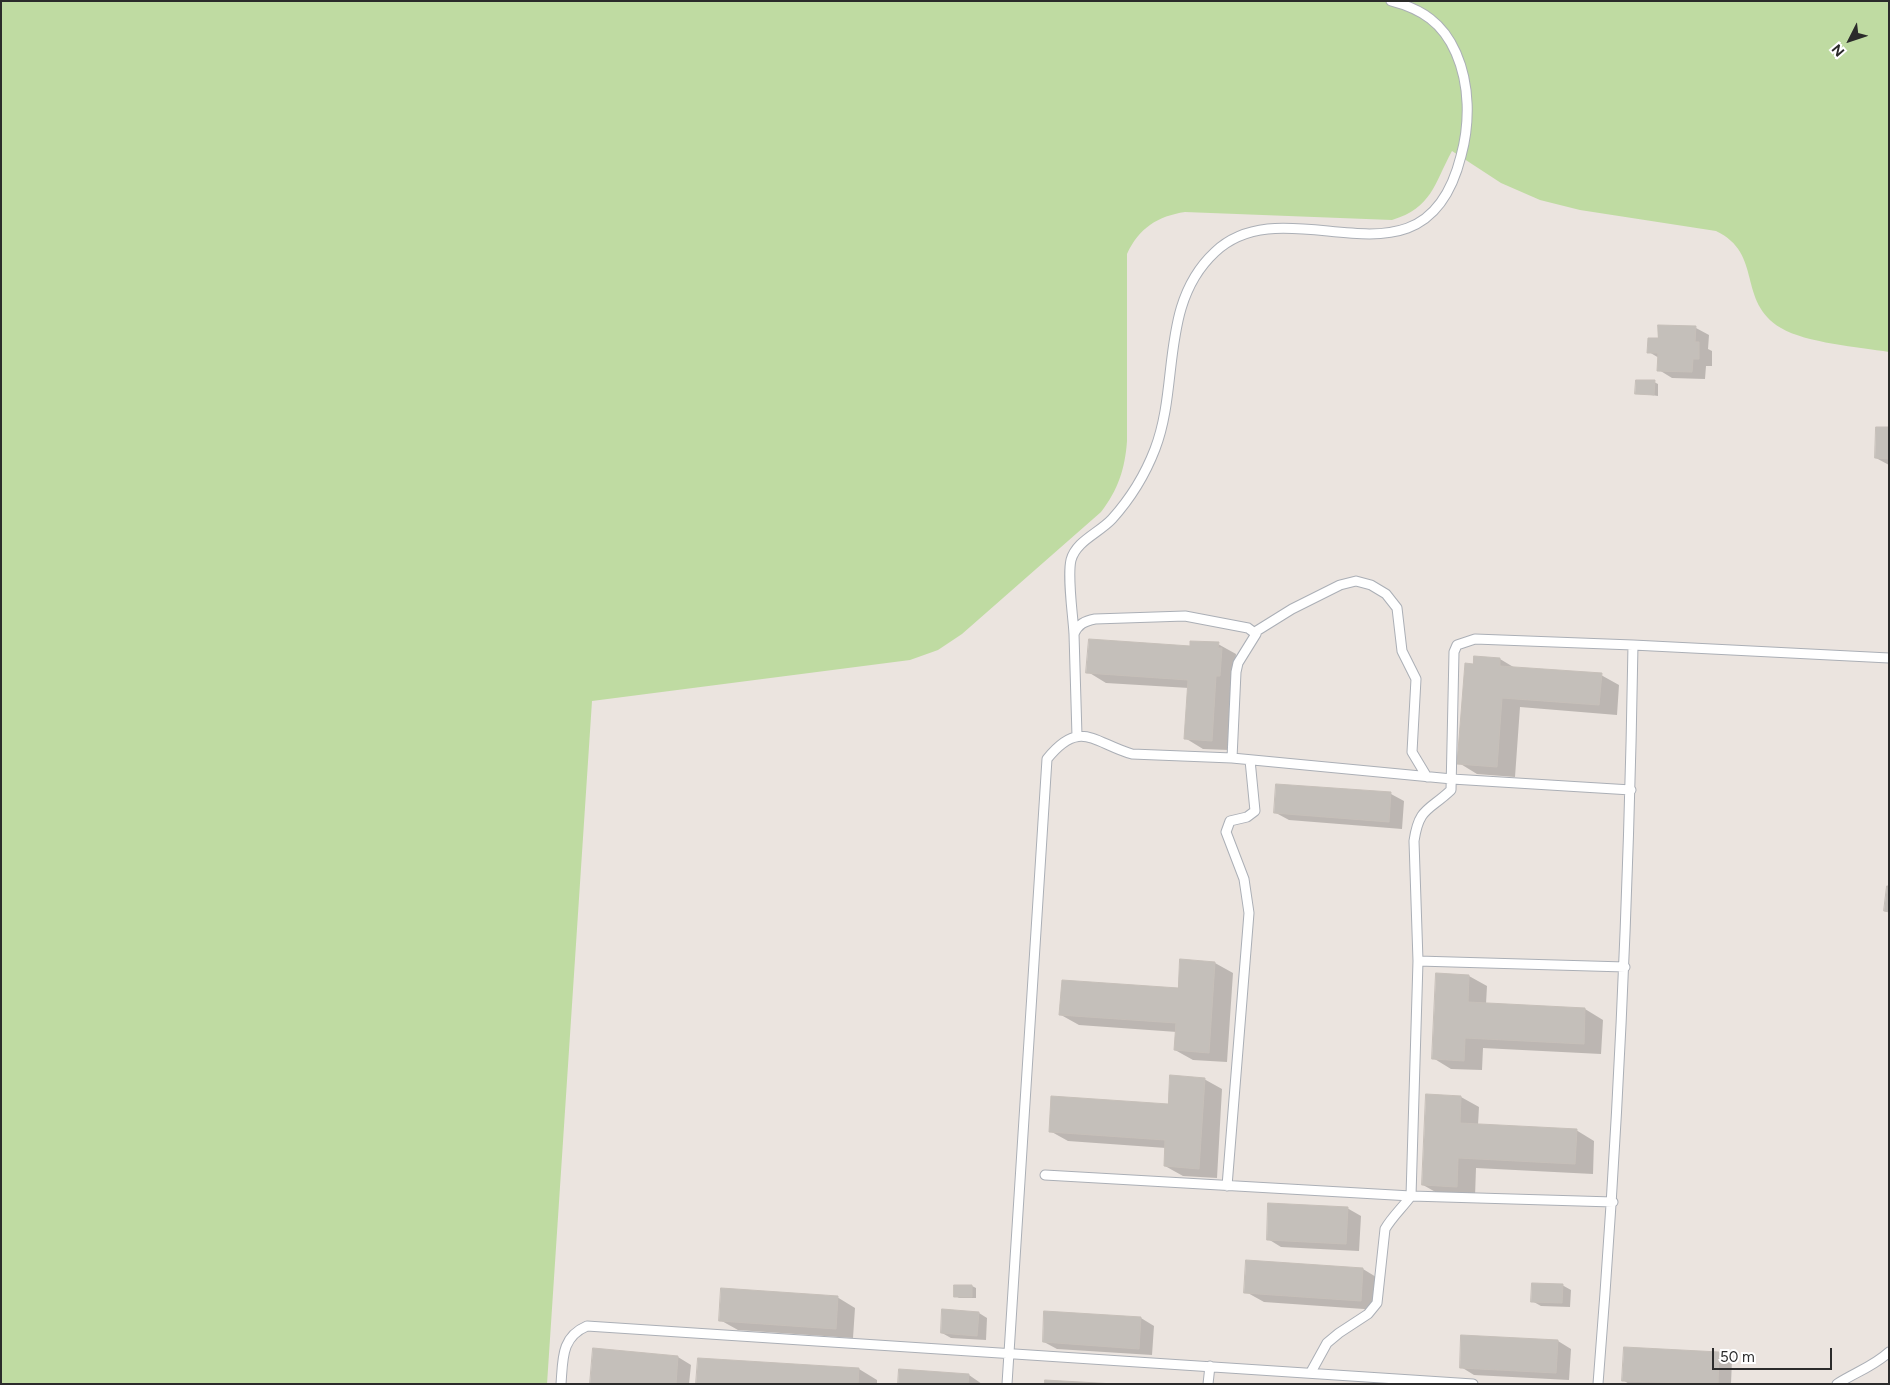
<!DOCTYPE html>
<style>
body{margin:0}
#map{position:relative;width:1890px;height:1385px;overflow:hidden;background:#ebe4df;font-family:Figtree,sans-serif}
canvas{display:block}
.frame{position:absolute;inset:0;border:2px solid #2b2b2b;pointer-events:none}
.north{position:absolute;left:1825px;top:15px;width:50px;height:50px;-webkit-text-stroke:4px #fff;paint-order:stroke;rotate:229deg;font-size:14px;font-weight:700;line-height:20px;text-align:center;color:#2b2b2b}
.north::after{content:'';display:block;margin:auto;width:18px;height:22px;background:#2b2b2b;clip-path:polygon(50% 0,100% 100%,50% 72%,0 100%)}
.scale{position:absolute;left:1712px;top:1348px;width:120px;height:22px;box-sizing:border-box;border:2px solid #2b2b2b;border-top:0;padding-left:6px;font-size:15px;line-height:18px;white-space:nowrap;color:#2b2b2b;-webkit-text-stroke:4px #fff;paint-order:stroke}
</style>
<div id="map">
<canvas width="1890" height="1385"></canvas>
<div class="frame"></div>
<div class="north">N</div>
<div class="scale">50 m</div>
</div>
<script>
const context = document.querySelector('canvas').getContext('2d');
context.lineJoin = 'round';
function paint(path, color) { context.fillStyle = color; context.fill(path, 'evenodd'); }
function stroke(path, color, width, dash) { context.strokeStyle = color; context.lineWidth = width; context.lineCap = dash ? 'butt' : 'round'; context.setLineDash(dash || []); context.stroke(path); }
paint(new Path2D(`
 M1 1H1889V352C1859 347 1806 343 1781 328 1736 301 1764 254 1716 231L1580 210 1540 200 1501 183 1452 151C1434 184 1432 208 1392 220L1185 212C1158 216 1139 228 1127 254V441C1125 469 1118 490 1101 512L962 634 938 650 910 660 592 701 547 1384H1Z`), '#bfdba2');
paint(new Path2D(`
 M1696 328 1709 335 1708 349 1712 351V366H1706L1705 379 1672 378 1659 370V358L1649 352 1659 340Z
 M1654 382 1658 384V396L1637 393Z
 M1889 428V465L1876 458Z
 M1218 644 1236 654 1229 750 1203 749 1185 738 1189 688 1106 683 1088 672 1191 647Z
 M1475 657 1500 659 1515 668 1601 675 1619 685 1617 715 1520 707 1515 777 1477 774 1459 763Z
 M1391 794 1404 801 1402 829 1289 820 1276 813Z
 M1215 963 1233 973 1227 1062 1193 1060 1175 1050 1177 1032 1079 1025 1061 1015 1179 989Z
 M1437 974 1469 976 1487 986 1486 1004 1585 1009 1603 1020 1601 1054 1483 1048 1482 1070 1451 1069 1433 1058Z
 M1204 1079 1222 1089 1217 1178 1183 1176 1165 1166 1166 1148 1068 1141 1050 1131 1169 1105Z
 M1427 1095 1461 1097 1479 1107 1478 1125 1576 1130 1594 1141 1593 1174 1476 1168 1475 1197 1441 1195 1423 1185Z
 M1347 1208 1361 1216 1359 1251 1281 1247 1268 1239Z
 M1363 1269 1381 1280 1378 1310 1264 1302 1246 1292Z
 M1562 1285 1571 1290 1570 1307 1541 1306 1532 1301Z
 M972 1286 976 1288V1298H959L956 1296Z
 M837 1297 855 1308 853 1338 738 1330 720 1320Z
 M979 1313 987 1318 986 1340 951 1338 942 1333Z
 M1141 1318 1154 1326 1152 1355 1057 1349 1044 1342Z
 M1558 1341 1571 1349 1569 1380 1474 1375 1461 1367Z
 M1625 1348 1719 1353 1732 1360 1731 1384H1629L1623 1380Z
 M678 1357 691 1365 689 1384H591Z
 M859 1369 877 1380V1384H698Z
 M969 1375 982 1384H899Z`), '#0003');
const building = new Path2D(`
 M1658 325 1696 326 1695 342H1699V359H1693L1692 372 1657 371 1658 353H1647L1648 338H1658Z
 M1636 380H1655L1654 395 1635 394Z
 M1876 427H1889V459L1875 458Z
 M1089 639 1190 646V641L1219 642 1218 648H1222L1220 676H1216L1212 741 1184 739 1188 680 1086 673Z
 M1474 656 1500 658V666L1602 673 1599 705 1502 698 1497 767 1457 764 1465 663 1473 664Z
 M1276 784 1391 792 1389 822 1274 813Z
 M1887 886H1889V912L1884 911Z
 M1180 959 1215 962 1209 1053 1174 1050 1176 1023 1059 1015 1062 980 1178 988Z
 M1436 973 1469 975 1468 1002 1585 1008 1584 1044 1465 1038 1464 1061 1432 1059Z
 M1170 1075 1205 1078 1199 1169 1164 1166 1165 1140 1049 1132 1051 1096 1168 1104Z
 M1426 1094 1461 1096 1460 1123 1577 1129 1575 1164 1458 1158 1457 1187 1422 1185Z
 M1268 1203 1348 1207 1346 1244 1267 1240Z
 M1246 1260 1363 1268 1361 1301 1244 1293Z
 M1532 1283 1563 1284 1562 1303 1531 1302Z
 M954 1285H972V1297H954Z
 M721 1288 838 1296 836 1329 719 1321Z
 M942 1309 979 1312 977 1336 941 1333Z
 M1044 1311 1141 1317 1139 1349 1043 1342Z
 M1461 1335 1558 1340 1556 1373 1460 1368Z
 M1624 1347 1719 1352 1718 1384 1622 1381Z
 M593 1348 678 1356 676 1384H590Z
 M698 1358 859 1368 858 1384H696Z
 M899 1369 969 1374 968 1384H898Z
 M1045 1380 1115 1384H1045Z`);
paint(building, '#c4bfba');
stroke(building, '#c6bfb9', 1);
const lane = new Path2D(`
 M1255 632 1292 609 1340 585 1356 581 1371 585 1386 594 1397 608 1402 651 1416 679 1412 752 1427 777
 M1074 634C1073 615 1067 577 1071 560 1076 541 1099 533 1112 519 1130 499 1145 475 1155 449 1180 384 1159 304 1215 252 1289 182 1424 304 1461 156 1470 123 1470 85 1456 53 1443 23 1422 9 1391 1
 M1633 645 1889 658
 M1077 736 1074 634C1078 624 1085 621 1095 619L1185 616 1248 628 1256 634 1238 663 1236 672 1232 758
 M1418 961 1625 967
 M1045 1175 1411 1196 1613 1202
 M1227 1186 1249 913 1244 879 1226 832 1230 821 1247 817 1255 811 1250 760
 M1311 1372 1327 1343 1339 1333 1368 1314 1377 1303 1385 1229C1392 1217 1402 1208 1411 1196L1418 961 1414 841C1419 807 1429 811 1451 790L1454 652 1457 645 1475 639 1633 645C1629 892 1618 1138 1598 1384
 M561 1384C563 1359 561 1337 587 1326L1473 1384
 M1007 1384 1047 759C1080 718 1094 743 1132 754L1232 758 1452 779 1631 790
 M1208 1384 1210 1366
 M1837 1384C1854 1373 1874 1366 1889 1352`);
stroke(lane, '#abafb6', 11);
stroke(lane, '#fff', 9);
</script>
